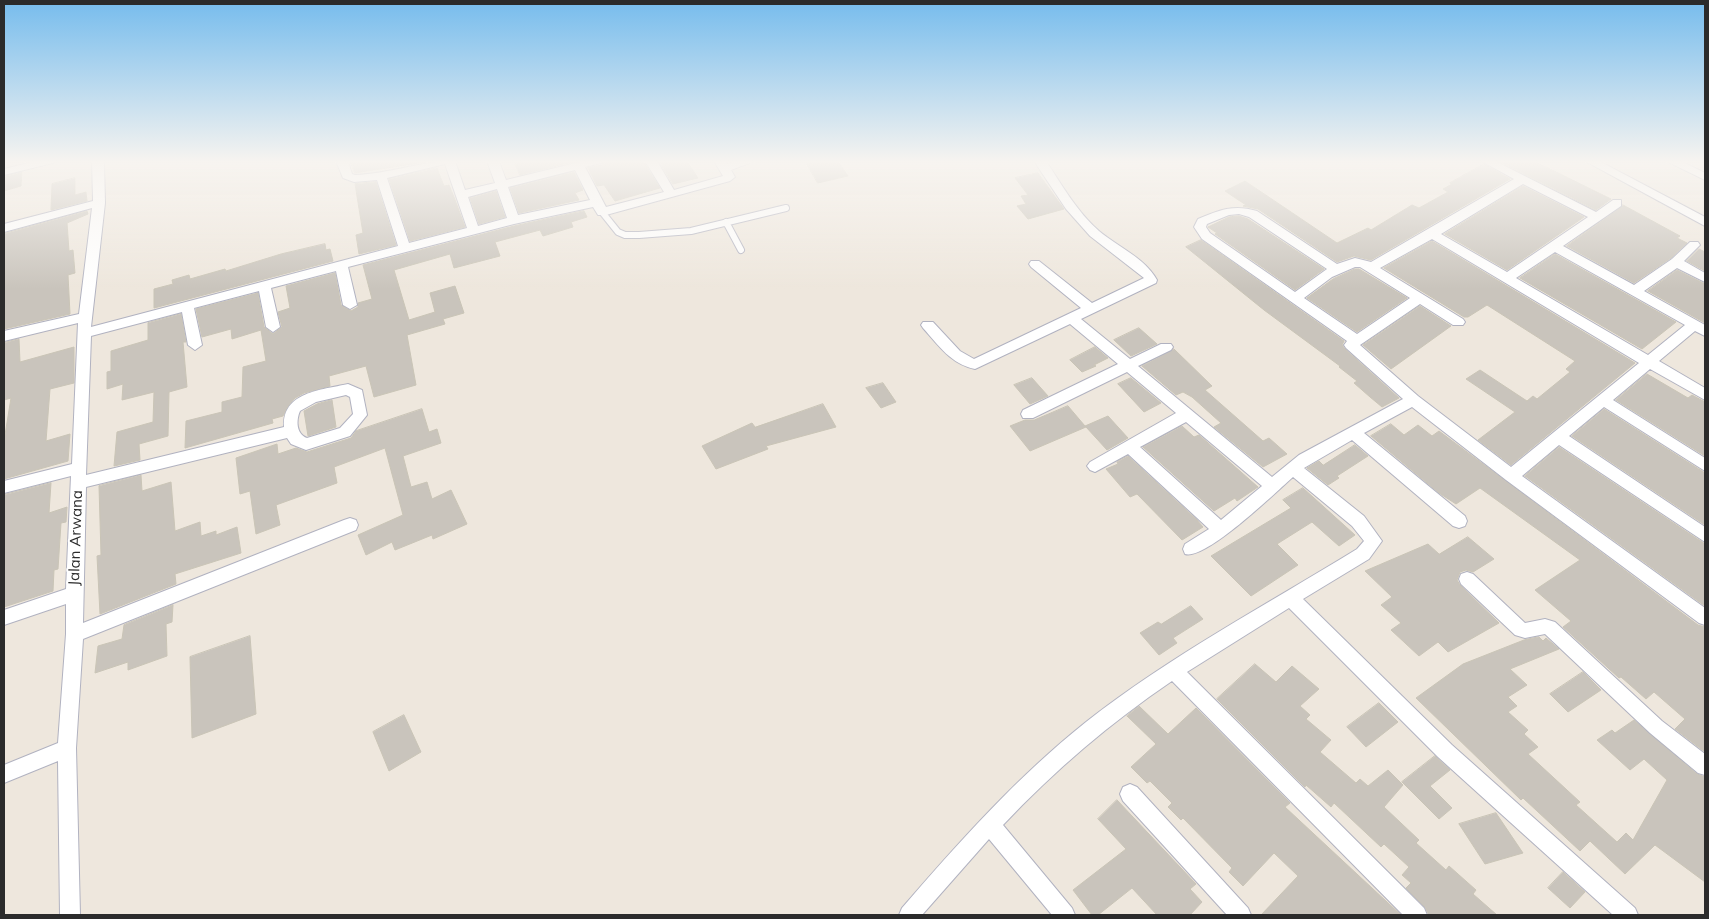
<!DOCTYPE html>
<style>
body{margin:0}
#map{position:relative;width:1709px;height:919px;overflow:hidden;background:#eee7dd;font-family:Mulish,sans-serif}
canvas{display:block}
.frame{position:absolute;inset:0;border:5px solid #2b2b2b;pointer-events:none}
</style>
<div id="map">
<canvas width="1709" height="919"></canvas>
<div class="frame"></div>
</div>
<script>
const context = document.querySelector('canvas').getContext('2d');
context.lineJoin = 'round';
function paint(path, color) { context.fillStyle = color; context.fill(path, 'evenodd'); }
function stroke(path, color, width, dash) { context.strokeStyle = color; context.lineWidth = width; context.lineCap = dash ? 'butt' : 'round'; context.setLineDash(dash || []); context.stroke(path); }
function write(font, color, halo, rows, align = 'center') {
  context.font = font + ' Mulish,sans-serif'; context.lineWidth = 4; context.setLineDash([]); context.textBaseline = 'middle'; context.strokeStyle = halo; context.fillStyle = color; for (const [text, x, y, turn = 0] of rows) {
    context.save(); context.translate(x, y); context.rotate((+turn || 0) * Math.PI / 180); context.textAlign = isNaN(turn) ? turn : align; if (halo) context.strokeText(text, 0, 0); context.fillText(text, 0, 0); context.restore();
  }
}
const building = new Path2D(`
 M350 161H432L355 173Z
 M514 161H577L520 175Z
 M605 161H643L660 188 615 201 604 185 597 186 588 168 601 165Z
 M659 161H687L698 178 673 184Z
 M805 161H838L848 176 818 183Z
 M1499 161H1534L1611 199 1596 210Z
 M1484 164 1510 179 1371 260 1354 256 1337 262 1258 209 1243 206 1246 205 1225 191 1245 181 1337 243 1368 228 1371 230 1412 205 1419 208 1448 192 1443 189 1452 184 1450 183Z
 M437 168 444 186 449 185 454 197 465 227 410 241 389 179Z
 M22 172 21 186 4 191V177Z
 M574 172 583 190 575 193 579 200 519 213 510 188Z
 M1038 173 1064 209 1028 219 1017 206 1026 204 1021 196 1028 195 1015 178Z
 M75 178V195L86 192 87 201 51 210 52 184Z
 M376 182 396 245 359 254 356 235 363 233 355 184Z
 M1523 186 1584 217 1507 270 1445 234Z
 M496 191 505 217 479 224 470 198Z
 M1623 205 1680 236 1677 238 1687 243 1671 258 1634 283 1567 246Z
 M87 211 88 214 67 223 69 251 73 250 75 273 68 275 70 314 4 329V234Z
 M584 211 587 217 571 222 573 227 543 236 540 230 495 242 500 256 454 268 450 254 394 270 409 320 435 312 430 293 455 286 464 313 443 319 445 324 407 335 416 385 374 397 366 366 329 376 330 386 304 393 295 398 288 406 283 416 272 419 273 423 185 448 186 421 222 412V402L242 397 243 367 266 361 261 330 232 339 231 329 202 337 196 309 258 293 264 327 273 334 282 327 278 312 290 308 286 286 335 273 341 305 351 311 358 307V303L372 299 363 265 514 226Z
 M1239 216 1248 219 1324 269 1295 290 1215 234 1217 233 1208 227 1229 217Z
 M1201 240 1344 341 1342 345 1345 349 1399 398 1382 407 1370 397 1354 383 1357 381 1339 367 1340 366 1264 310 1186 247Z
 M1432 241 1635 363 1511 465 1478 440 1515 412 1466 379 1480 370 1527 401 1533 396 1537 399 1570 372 1566 369 1575 361 1487 305 1468 317H1464L1384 268Z
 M325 244 326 250 330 249 333 261 154 308V289L173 284 172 280 189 275 190 279 225 269 226 271 281 254Z
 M1699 249 1705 252V271L1687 261Z
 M1555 254 1676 322 1642 349 1520 278Z
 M1355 269H1359L1407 298 1357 332 1307 298 1333 279Z
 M1677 270 1705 284V323L1648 291Z
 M1420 306 1451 326 1391 369 1363 345Z
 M181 314 186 342H183L187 387 169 392 168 436 139 444 140 460 114 466 117 432 153 422 154 392 122 400 123 384 107 389V372L111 371V351L148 340V323Z
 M1139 328 1157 344 1131 356 1114 340Z
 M19 339 20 362 74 347V383L50 389 46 441 70 434 68 461 4 479V441L11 398 4 400V343Z
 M1095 347 1108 358 1094 365 1096 366 1082 372 1070 360Z
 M1174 349 1212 386 1205 390 1263 441 1269 438 1287 454 1263 467 1214 427 1221 423 1192 397 1183 392 1176 395 1142 366Z
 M1647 374 1688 398 1692 395 1705 402V456L1616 400Z
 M1032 378 1048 396 1030 404 1014 385Z
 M1131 378 1161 403 1144 412 1118 384Z
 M883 383 896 402 881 408 866 388Z
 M332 400 336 427 308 436 304 411 317 404Z
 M823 404 836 427 766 446 768 449 716 469 702 446 752 423 755 427Z
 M1068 406 1085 426 1108 416 1128 438 1107 450 1086 427 1030 451 1010 426 1025 420H1034Z
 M422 409 429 432 437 429 441 443 403 456 411 487 427 482 432 499 451 490 467 524 433 539 432 535 395 550 392 542 366 555 358 535 403 515 385 448 334 467 337 483 276 505 280 525 256 534 250 491 240 494 236 458 277 444 278 454 296 448 307 452 351 438 356 431Z
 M1604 409 1705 473V525L1572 436Z
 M1391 424 1404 435 1418 425 1432 436 1439 431 1698 625 1705 627V752L1675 729 1685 719 1654 692 1646 699 1621 677 1619 678 1563 627 1571 621 1535 590 1580 560 1480 488 1456 504 1439 493 1371 436Z
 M1182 426 1194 437 1199 435 1258 487 1237 501 1235 498 1214 511 1143 447Z
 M1355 445 1368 456 1337 476 1339 478 1328 485 1307 468 1319 461 1323 465Z
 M1559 447 1705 544V606L1525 476Z
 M1128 456 1197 520 1203 527 1182 540 1137 494 1130 497 1106 469 1118 464 1117 462Z
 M141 475 142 491 171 482 175 531 200 522 201 536 216 531V535L237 527 241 553 175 574 176 584 100 614 97 556 101 555 99 486Z
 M51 483 49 513 67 507 66 522 61 523 58 569 54 570 53 591 4 607V495Z
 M1303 488 1355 535 1339 546 1312 522 1277 544 1298 565 1251 596 1211 556 1291 508 1283 500Z
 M1468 537 1494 559 1473 572 1466 570 1460 572 1457 580 1460 585 1499 623 1448 652 1438 642 1419 656 1391 630 1401 623 1381 605 1392 597 1365 571 1428 544 1439 554Z
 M173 605 172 622 166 624 167 656 128 670V662L95 673 98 646 122 639 124 625Z
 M1191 606 1203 619 1173 638 1177 643 1159 655 1140 633 1158 622 1161 624Z
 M250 636 256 714 192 738 190 657Z
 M1539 637 1543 641 1546 638 1559 649 1510 669 1527 685 1508 697 1517 706 1508 712 1528 730 1524 734 1538 747 1528 754 1580 802 1576 805 1617 842 1626 833 1633 840 1667 780 1644 759 1630 770 1597 740 1612 730 1615 733 1634 720 1697 774 1705 777V882L1655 845 1625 874 1590 841 1580 851 1523 798 1521 800 1416 698 1463 664 1524 640Z
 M1255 664 1276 682 1292 666 1319 689 1300 706 1310 715 1306 719 1331 740 1320 752 1356 783 1360 779 1368 786 1388 770 1403 785 1384 807 1419 840 1416 843 1446 870 1449 866 1476 890 1473 894 1497 915H1429L1425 907 1406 888 1411 883 1402 875 1409 867 1384 844 1381 847 1334 803 1331 807 1306 785 1305 787 1217 699Z
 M1583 672 1601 690 1568 712 1550 694Z
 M1379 703 1398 722 1366 747 1347 727Z
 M1139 706 1168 734 1196 708 1290 803 1285 807 1401 915H1261L1298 876 1274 853 1243 886 1229 872 1232 868 1183 818 1181 820 1168 807 1172 803 1150 781 1147 783 1131 767 1156 744 1127 716Z
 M404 715 421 752 389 771 373 732Z
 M1435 756 1450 770 1430 786 1452 808 1439 819 1402 782Z
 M1117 800 1196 884 1190 889 1202 902 1190 915H1157L1132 888 1098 915H1092L1073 890 1126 849 1098 819Z
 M1496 813 1523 853 1485 864 1459 824Z
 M1563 872 1585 892 1570 908 1548 888Z`);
paint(building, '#c9c4bc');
stroke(building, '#c9c4b6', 1);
const service = new Path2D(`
 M602 212 618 232 625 235H639L691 231 786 208
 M726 222 741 250`);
const minor = new Path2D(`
 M36 161H55L53 163 4 175V169Z
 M92 161H104L105 203 91 327 398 246 377 180 354 182 343 178 336 161H348L352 174 355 175C389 174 420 161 455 161L465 190 495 183 487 161H499L506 180 584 161H603L601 163 585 167 606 207 664 192 645 161H657L674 190 723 176 714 161H726L727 164 737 161H755L731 170 735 177 730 181 606 215H598L593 207 514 224 348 267 357 305 350 309 343 305 336 271 271 288 280 327 273 332 266 327 259 291 194 308 202 345 195 350 188 345 182 312 91 336 86 475 284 427C282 392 321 390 348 384L362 390 367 415 350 436 306 450 291 444 287 438 86 487 83 623 344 520 350 518 356 520 358 525 356 530 83 639 76 748 80 915H60L58 761 4 783V765L58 743 66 634V604L4 625V610L66 589 71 476 4 493V481L72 464 78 323 4 341V331L79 314 92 208 4 232V224L93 201ZM445 164 467 228 409 243 387 178ZM575 170 590 200 518 215 508 187ZM497 189 507 218 478 226 468 197ZM346 395 350 397 353 414 340 428 307 438C296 434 296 420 300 411L316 402Z
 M1034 161H1046C1062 185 1077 212 1099 231 1118 247 1145 258 1157 280L1156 283 1081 319 1130 359 1161 344H1171L1173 347 1171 350 1138 366 1272 477 1299 455 1403 399 1346 348 1344 345 1347 341 1202 239 1194 227 1198 219C1219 210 1234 204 1257 211L1337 264 1355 258 1371 262 1514 179 1485 163 1487 161H1495L1596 212 1613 200H1621V206L1563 246 1634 285 1672 259 1690 242H1698L1700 245 1684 261 1705 273V282L1677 268 1644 291 1705 325V336L1695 331 1659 361 1705 388V400L1650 369 1613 400 1705 458V471L1604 407 1569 436 1705 527V542L1559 445 1522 476 1705 608V625L1699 623 1506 480 1412 407 1364 433 1465 516 1467 521 1465 526 1459 528 1453 526 1352 440 1304 468 1364 516 1382 541 1369 559 1303 599 1452 745 1635 908 1638 915H1613L1438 757 1289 608 1187 672 1424 908 1427 915H1403L1172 681C1110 723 1054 771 1003 825L1072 908 1075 915H1052L989 839 922 915H899L902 908C959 842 1017 777 1086 722 1170 656 1266 605 1357 549L1364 541 1352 526 1293 477C1276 492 1205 561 1185 554L1183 549 1185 544 1209 529 1128 454 1095 472 1090 470 1087 466 1090 462 1176 413 1127 372 1033 418H1023L1021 414 1023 410 1118 364 1070 324 975 369C951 364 939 346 923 328L921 325 923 322H933L960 351 974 359 1081 308 1031 267 1029 264 1031 261H1039L1092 303 1144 278 1090 236 1066 209ZM1523 184 1588 217 1507 272 1441 234ZM1239 214 1249 217 1327 269 1295 292 1210 233 1206 227 1207 224 1229 215ZM1432 239 1639 363 1511 467 1418 396 1360 345 1420 304 1453 325H1463L1465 322 1463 319 1380 268ZM1555 252 1685 325 1648 355 1516 278ZM1355 267H1360L1410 298 1357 334 1304 298 1332 277ZM1186 422 1262 486 1221 520 1140 447Z
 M1585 161H1599L1705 217V226Z
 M1666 161H1681L1705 173V180Z
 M1467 572 1473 574 1525 623 1545 619 1555 622 1662 721 1705 754V775L1698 773 1650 733 1545 634 1525 638 1515 635 1461 584 1459 579 1461 574Z
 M1130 784 1137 787 1248 908 1251 915H1227L1123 801 1120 794 1123 787Z`);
stroke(service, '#b1b2c0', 8);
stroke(minor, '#b1b2c0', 2);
stroke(service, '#fff', 6);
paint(minor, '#fff');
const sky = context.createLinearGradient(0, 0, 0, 289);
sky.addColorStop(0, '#76bced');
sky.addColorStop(0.56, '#f7f4f0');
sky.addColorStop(1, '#f7f4f000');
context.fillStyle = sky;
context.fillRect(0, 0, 1709, 289);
write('15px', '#2b2b2b', '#fff', [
 ["Jalan Arwana",76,538,-88]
]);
</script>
